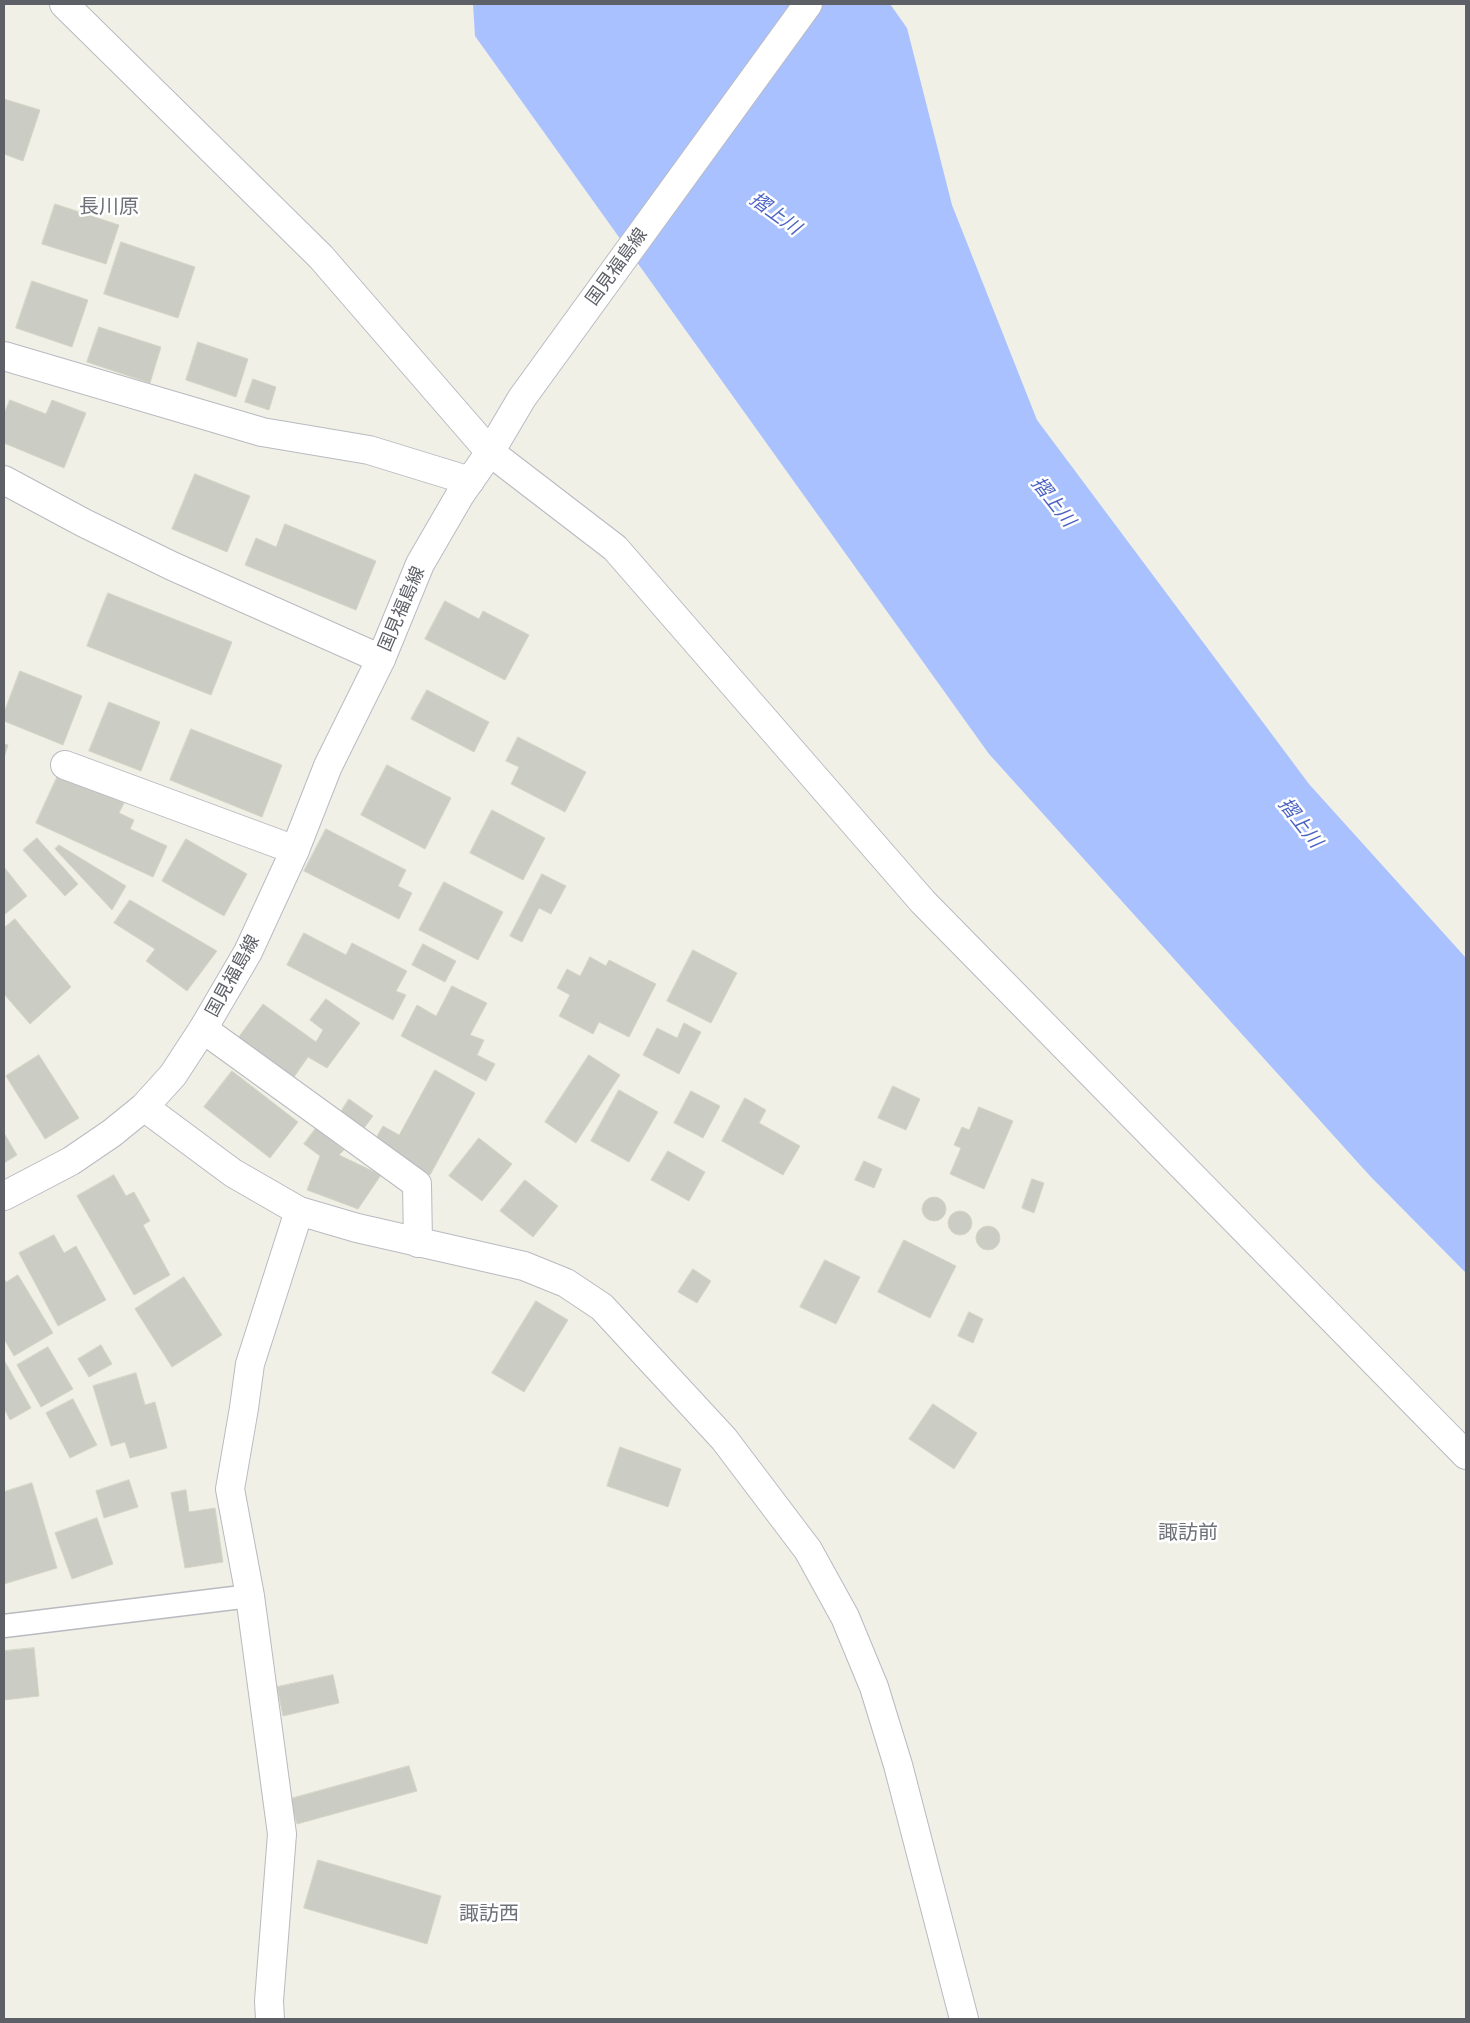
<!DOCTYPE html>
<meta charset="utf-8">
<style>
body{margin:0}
#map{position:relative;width:1470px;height:2023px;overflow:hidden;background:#f0f0e7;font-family:Figtree,sans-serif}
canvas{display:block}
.frame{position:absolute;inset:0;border:5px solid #5e6067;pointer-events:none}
</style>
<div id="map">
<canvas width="1470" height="2023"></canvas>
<div class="frame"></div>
</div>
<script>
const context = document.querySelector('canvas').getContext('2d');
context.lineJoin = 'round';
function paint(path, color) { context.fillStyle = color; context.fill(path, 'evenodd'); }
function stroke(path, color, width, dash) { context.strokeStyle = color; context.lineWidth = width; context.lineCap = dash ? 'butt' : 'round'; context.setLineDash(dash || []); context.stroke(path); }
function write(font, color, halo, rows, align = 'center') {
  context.font = font + ' Figtree,"Noto Sans JP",sans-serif'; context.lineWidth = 5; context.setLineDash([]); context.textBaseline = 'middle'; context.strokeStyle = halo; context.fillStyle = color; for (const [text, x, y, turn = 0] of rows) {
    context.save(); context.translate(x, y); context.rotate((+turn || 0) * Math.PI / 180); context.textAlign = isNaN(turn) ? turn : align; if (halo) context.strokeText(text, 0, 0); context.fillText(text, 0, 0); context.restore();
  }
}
paint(new Path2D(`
 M473 4H890L907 28 952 205 1037 420 1309 784 1466 958V1273L1370 1176 989 754 475 36Z`), '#a9c1fe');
const building = new Path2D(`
 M4 99 40 110 23 161 4 154Z
 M55 204 119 225 106 264 42 244Z
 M121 242 195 267 178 318 104 294Z
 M32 281 88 300 72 347 16 328Z
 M99 327 161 347 150 383 87 362Z
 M198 342 248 359 236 397 186 380Z
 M253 379 276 387 269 410 245 402Z
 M10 400 46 414 52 400 86 413 64 468 4 443V414Z
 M195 474 250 496 227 552 172 529Z
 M285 524 376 561 356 610 245 565 256 538 276 547Z
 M108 593 232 642 211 695 87 646Z
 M445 601 479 619 483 611 529 635 505 680 425 639Z
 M20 671 82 696 63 745 4 721V713Z
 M427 690 489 722 474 752 411 719Z
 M109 702 160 722 141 771 89 751Z
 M191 729 282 765 262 817 170 780Z
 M518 737 586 772 565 812 511 784 519 767 506 761Z
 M4 744 8 745 4 758Z
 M387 765 451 798 425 849 361 815Z
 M59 773 124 803 119 813 134 820 130 829 167 846 153 877 36 823Z
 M492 810 545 838 523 880 470 853Z
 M326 829 406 870 398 886 412 893 399 919 304 871Z
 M37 838 78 884 65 896 23 850Z
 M186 839 247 874 224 916 162 881Z
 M59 845 126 886 112 910 55 849Z
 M4 867 27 896 4 915Z
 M542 874 566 886 551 914 539 908 522 942 510 936Z
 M444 882 503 912 478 960 419 930Z
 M130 900 217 951 187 991 146 961 155 949 114 923Z
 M15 919 71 987 30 1024 4 994V928Z
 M304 933 346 955 352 943 407 971 396 991 406 995 393 1020 287 965Z
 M423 944 456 961 445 982 412 965Z
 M693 950 737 973 711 1023 667 1001Z
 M590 957 606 966 609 960 656 984 629 1037 599 1022 593 1034 559 1016 570 995 557 988 567 969 580 976Z
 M452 986 487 1003 470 1035 484 1040 477 1055 495 1064 486 1081 401 1036 417 1005 436 1016Z
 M326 999 360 1023 327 1068 308 1057 294 1077 238 1038 263 1004 316 1042 323 1030 310 1020Z
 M684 1023 701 1032 679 1074 643 1055 657 1028 677 1038Z
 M39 1055 79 1118 45 1139 6 1076Z
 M589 1055 620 1075 576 1143 545 1122Z
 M435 1070 475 1093 430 1175 373 1143 383 1126 399 1135Z
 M232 1071 298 1122 270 1158 204 1107Z
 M893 1086 920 1099 906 1130 878 1118Z
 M619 1090 658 1112 629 1162 591 1141Z
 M691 1091 720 1106 703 1138 674 1123Z
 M745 1098 766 1110 759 1123 800 1146 783 1175 722 1141Z
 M349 1099 373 1116 362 1131 339 1115Z
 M979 1107 1013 1121 984 1189 950 1174 961 1148 954 1145 962 1127 969 1130Z
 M316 1128 344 1150 339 1155 381 1175 358 1209 307 1190 320 1156 304 1144Z
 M4 1133 17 1155 4 1163Z
 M479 1138 512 1164 482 1201 449 1176Z
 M668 1151 705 1172 689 1201 651 1180Z
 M864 1161 882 1169 874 1188 855 1180Z
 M114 1175 126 1196 134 1192 150 1221 143 1225 170 1275 134 1295 77 1196Z
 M1032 1179 1044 1183 1034 1213 1022 1208Z
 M525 1180 558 1206 533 1237 500 1211Z
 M922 1209a12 12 0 1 1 24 0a12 12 0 1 1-24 0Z
 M948 1223a12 12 0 1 1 24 0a12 12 0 1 1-24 0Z
 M976 1238a12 12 0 1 1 24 0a12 12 0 1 1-24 0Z
 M54 1235 64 1253 76 1246 106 1300 58 1326 19 1253Z
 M904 1240 956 1266 930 1318 878 1292Z
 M825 1260 860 1277 836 1324 800 1307Z
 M693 1269 711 1281 697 1303 678 1292Z
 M18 1275 53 1333 14 1356 4 1339V1278L6 1282Z
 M184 1277 222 1335 172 1367 135 1309Z
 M536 1301 568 1320 524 1392 492 1373Z
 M969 1312 983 1319 973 1343 958 1336Z
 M101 1345 112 1364 89 1377 78 1359Z
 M48 1347 73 1389 41 1407 17 1365Z
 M4 1360 31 1408 10 1420 4 1408Z
 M136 1373 145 1405 155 1402 167 1448 130 1458 125 1442 111 1446 93 1386Z
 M73 1399 97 1445 70 1458 46 1413Z
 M933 1404 977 1433 954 1469 909 1439Z
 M620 1447 681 1469 668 1507 607 1486Z
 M129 1480 138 1507 104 1518 96 1491Z
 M32 1483 57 1568 4 1584V1492Z
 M186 1490 189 1512 215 1508 223 1562 185 1568 171 1493Z
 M97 1518 113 1564 72 1579 55 1533Z
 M34 1648 39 1696 4 1700V1651Z
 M333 1675 339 1703 283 1716 277 1687Z
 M409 1766 417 1791 297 1824 290 1799Z
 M318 1860 441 1896 427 1944 304 1908Z`);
paint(building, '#cbccc3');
stroke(building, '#d5d5c5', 1);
const lane = new Path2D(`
 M4 1626 250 1596`);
const street = new Path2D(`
 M64 4 321 257 490 452 615 548 923 902 1466 1455
 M4 356 262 432 369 450 470 481
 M4 480 84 523 172 566 381 659
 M65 765 295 850
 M203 1029 417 1184 418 1243
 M144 1107 233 1173 299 1211 357 1228 524 1266 566 1283 602 1307 724 1439 808 1550 845 1617 874 1687 898 1765 964 2019
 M270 2019 269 2001 282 1834 250 1596 230 1489 244 1408 250 1364 299 1211`);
const secondary = new Path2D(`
 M4 1196 71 1161 112 1133 144 1107 173 1075 203 1029 248 952 295 850 328 766 381 659 420 564 460 495 490 452 522 398 808 4`);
stroke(lane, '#b9bac0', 25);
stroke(street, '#b9bac0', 30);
stroke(secondary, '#babbc2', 30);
stroke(lane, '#fff', 22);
stroke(street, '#fff', 28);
stroke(secondary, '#fff', 28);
write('18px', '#5e6067', '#fff', [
 ["国見福島線",617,267,-54],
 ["国見福島線",402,609,-67],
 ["国見福島線",233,976,-61]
]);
write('italic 19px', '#4a62c4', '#fff', [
 ["摺上川",775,214,36],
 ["摺上川",1053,502,52],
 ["摺上川",1300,823,52]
]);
write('20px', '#6f7179', '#fff', [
 ["長川原",109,207],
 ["諏訪前",1188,1533],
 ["諏訪西",489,1914]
]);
</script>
